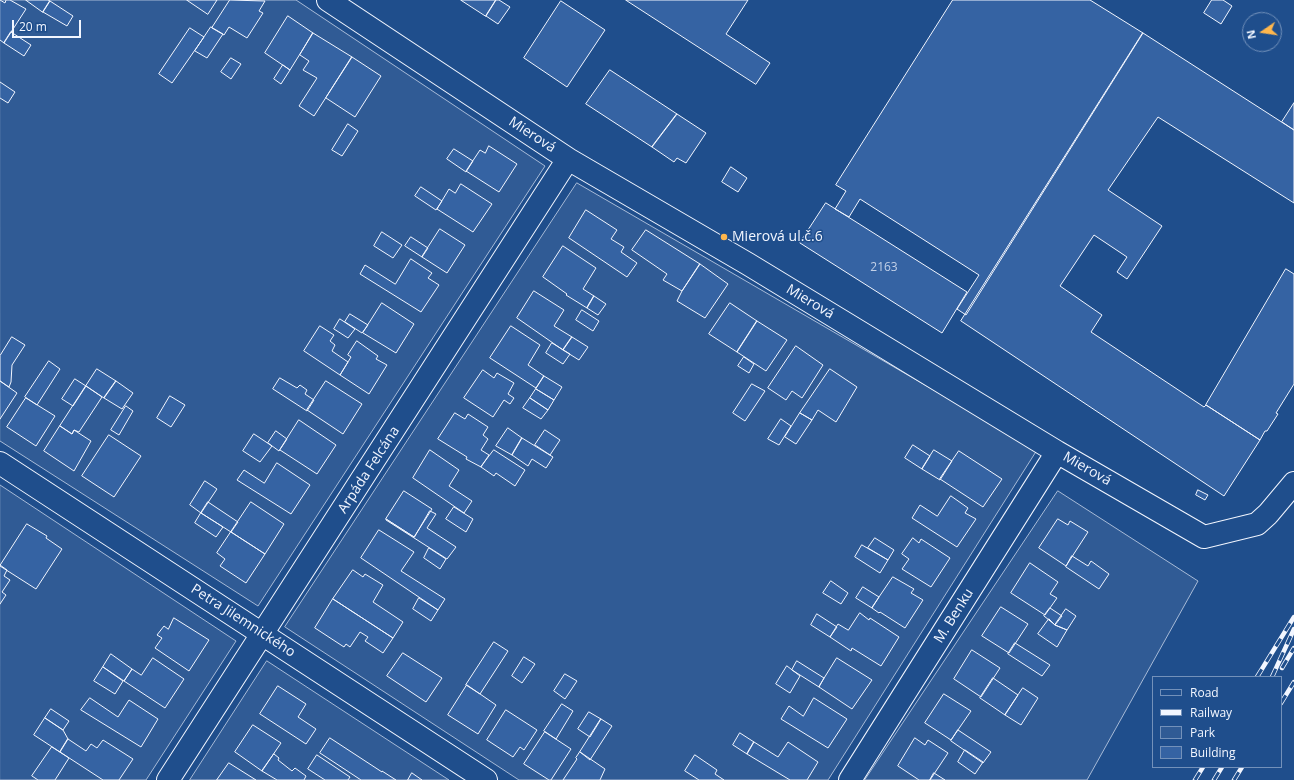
<!DOCTYPE html>
<meta charset="utf-8">
<style>
body{margin:0}
#map{position:relative;width:1294px;height:780px;overflow:hidden;background:#1f4e8c;font-family:"Open Sans",sans-serif}
canvas{display:block}
.legend{position:absolute;left:1152px;top:676px;width:130px;height:92px;box-sizing:border-box;background:#1f4e8c;border:1px solid #7391ba;margin:0;padding:5px 7px;list-style:none;font-size:12px;color:#f2f6ff}
.legend li{display:flex;align-items:center;gap:8px;height:20px}
.legend b{width:20px;border:1px solid #7391ba}
.north{position:absolute;left:1242px;top:12px;width:40px;height:40px;box-sizing:border-box;background:#1f4e8c;border:1px solid #7391ba;border-radius:50%;rotate:257deg;font-size:11px;font-weight:700;line-height:16px;text-align:center;color:#f2f6ff}
.north::after{content:'';display:block;margin:auto;width:14px;height:18px;background:#ffb74d;clip-path:polygon(50% 0,100% 100%,50% 72%,0 100%)}
.scale{position:absolute;left:12px;top:20px;width:69px;height:18px;box-sizing:border-box;border:2px solid #f2f6ff;border-top:0;padding-left:5px;font-size:12px;line-height:14px;white-space:nowrap;color:#f2f6ff;-webkit-text-stroke:3px #1f4e8c;paint-order:stroke}
</style>
<div id="map">
<canvas width="1294" height="780"></canvas>
<ul class="legend">
<li><b style="height:5px;background:#1f4e8c"></b>Road</li>
<li><b style="height:5px;background:#f2f6ff"></b>Railway</li>
<li><b style="height:11px;background:#305b95"></b>Park</li>
<li><b style="height:11px;background:#3563a3"></b>Building</li>
</ul>
<div class="north">N</div>
<div class="scale">20 m</div>
</div>
<script>
const context = document.querySelector('canvas').getContext('2d');
context.lineJoin = 'round';
function paint(path, color) { context.fillStyle = color; context.fill(path, 'evenodd'); }
function stroke(path, color, width, dash) { context.strokeStyle = color; context.lineWidth = width; context.lineCap = dash ? 'butt' : 'round'; context.setLineDash(dash || []); context.stroke(path); }
function write(font, color, halo, rows, align = 'center') {
  context.font = font + ' "Open Sans",sans-serif'; context.lineWidth = 3; context.setLineDash([]); context.textBaseline = 'middle'; context.strokeStyle = halo; context.fillStyle = color; for (const [text, x, y, turn = 0] of rows) {
    context.save(); context.translate(x, y); context.rotate((+turn || 0) * Math.PI / 180); context.textAlign = isNaN(turn) ? turn : align; if (halo) context.strokeText(text, 0, 0); context.fillText(text, 0, 0); context.restore();
  }
}
const green = new Path2D(`
 M0 0H296L545 166 258 606 0 441Z
 M577 183 1037 450 828 780H519L285 627Z
 M0 485 236 641 146 780H0Z
 M1058 491 1198 581 1087 780H865Z
 M267 661 449 780H190Z`);
paint(green, '#305b95');
stroke(green, '#a8bbd7', 1);
const building = new Path2D(`
 M0 0 5 3 6 0H10L26 9 4 43 0 40Z
 M26 0H48L50 1 43 12Z
 M187 0H217L208 14Z
 M230 0 265 1 259 11 263 13 247 38 229 27 224 35 212 28Z
 M461 0H496L486 16Z
 M496 0H499L510 7 498 24 486 16Z
 M626 0H748L726 34 770 63 756 84Z
 M953 0H1090L1143 33 966 315 957 309 979 275 860 199 849 217 835 209 846 191 836 185Z
 M1212 0H1223L1232 6 1221 24 1204 13Z
 M50 1 73 16 67 26 43 12Z
 M561 1 605 30 567 87 524 58Z
 M288 16 313 33 290 70 265 53Z
 M211 27 223 34 207 58 195 51Z
 M190 28 204 37 172 83 159 74Z
 M11 32 31 45 24 56 4 43Z
 M313 33 352 57 314 116 299 106 317 78 303 70 309 61 300 55Z
 M1143 33 1294 130V203L1158 117 1108 190 1162 226 1127 279 1117 272 1127 257 1094 235 1060 286 1102 315 1091 332 1204 407 1206 405 1260 440 1224 496 961 321Z
 M352 57 381 76 355 117 326 98Z
 M231 58 241 64 231 79 221 72Z
 M283 65 290 70 281 84 274 79Z
 M610 70 677 114 652 147 586 104Z
 M0 82 15 92 8 103 0 98Z
 M1294 103V130L1282 122Z
 M677 114 706 133 686 163 677 158 674 162 652 147Z
 M348 124 358 131 342 156 332 150Z
 M489 146 517 164 499 192 466 171 480 150 485 153Z
 M454 149 473 161 466 172 447 159Z
 M731 167 747 178 738 192 722 182Z
 M461 184 492 204 473 232 437 209 449 189 455 193Z
 M421 187 442 201 436 210 415 196Z
 M826 203 967 292 942 333 800 243Z
 M586 210 617 230 611 239 624 247 621 252 637 263 627 277 569 238Z
 M440 229 465 245 447 273 422 257Z
 M646 230 700 264 682 291 663 280 667 274 632 250Z
 M382 232 402 245 393 258 374 246Z
 M411 237 428 248 422 257 405 246Z
 M563 246 596 268 583 289 594 296 587 308 566 295 567 294 543 277Z
 M411 259 432 273 428 278 439 285 421 312 360 274 365 265 395 284Z
 M700 264 728 284 705 318 677 301 682 291Z
 M1286 269 1294 274V384L1276 413 1278 414 1267 431H1265L1260 440 1206 405Z
 M534 291 564 310 554 326 572 337 563 350 517 318Z
 M594 296 606 304 598 315 587 308Z
 M382 303 414 324 396 353 363 333Z
 M730 303 757 321 737 352 709 334Z
 M582 310 599 321 593 331 576 320Z
 M350 314 368 325 362 333 345 322Z
 M340 319 355 329 348 338 334 329Z
 M757 321 787 340 766 371 737 352Z
 M320 326 334 335 330 341 335 345 332 351 348 362 340 375 304 351Z
 M511 326 540 345 528 365 544 376 536 388 490 358Z
 M12 337 25 345 12 365 11 382 9 387 0 381V356Z
 M572 337 588 347 579 360 563 350Z
 M357 341 378 356 376 359 387 365 369 394 340 375 351 357 348 355Z
 M552 343 570 354 563 364 546 353Z
 M796 346 823 365 802 398 792 391 786 400 768 388Z
 M744 357 754 364 749 373 738 366Z
 M49 361 60 369 37 405 25 397Z
 M97 369 116 381 104 398 86 386Z
 M830 369 857 387 836 422 818 410 812 420 800 413Z
 M483 370 494 378 497 373 514 383 508 394 514 398 510 404 504 400 493 417 464 398Z
 M544 376 562 387 554 400 536 389Z
 M280 378 297 388 300 385 307 390 305 394 314 400 307 411 273 389Z
 M75 379 86 386 73 406 62 399Z
 M0 381 17 393 0 419Z
 M116 381 133 393 122 409 104 398Z
 M326 381 362 404 343 434 307 410Z
 M752 384 765 391 745 421 733 413Z
 M86 386 102 397 79 432 74 430 72 434 60 426Z
 M536 389 554 400 548 410 530 398Z
 M170 396 185 405 171 427 157 418Z
 M26 398 55 416 36 446 7 427Z
 M530 398 548 410 541 419 523 408Z
 M126 406 133 411 119 435 111 430Z
 M455 413 465 419 468 414 488 427 483 435 488 439 481 450 489 455 481 467 466 459 467 457 438 439Z
 M800 413 812 420 796 444 785 437Z
 M781 419 791 426 779 445 768 439Z
 M299 420 336 445 317 474 280 450Z
 M60 426 72 434 74 430 91 441 74 471 44 451Z
 M508 428 522 438 512 455 496 446Z
 M545 430 560 440 550 455 535 445Z
 M276 431 287 439 279 451 268 443Z
 M254 434 272 446 260 462 243 451Z
 M109 435 141 456 114 497 82 476Z
 M522 438 553 457 546 468 532 459 528 466 512 455Z
 M913 445 930 456 922 469 905 458Z
 M430 450 459 470 449 486 472 501 464 513 413 478Z
 M494 450 525 470 515 486 496 473 494 476 481 467Z
 M934 450 952 461 940 480 922 469Z
 M959 451 1002 479 983 507 940 479Z
 M277 463 310 485 291 514 237 480 244 470 264 483Z
 M205 481 217 489 201 513 190 505Z
 M1198 490 1208 495 1205 500 1196 495Z
 M404 491 432 509 414 537 386 519Z
 M951 496 968 508 965 513 976 519 957 547 912 518 920 505 937 516Z
 M208 502 238 522 231 532 201 513Z
 M251 502 284 524 265 554 231 532Z
 M454 507 473 519 466 532 446 519Z
 M430 511 436 514 427 528 456 547 447 559 386 520V519L414 537Z
 M201 513 223 527 216 537 195 523Z
 M1058 519 1068 525 1070 521 1088 532 1066 566 1039 548Z
 M27 524 47 536 46 538 62 549 36 589 0 566Z
 M379 530 414 552 401 571 445 599 438 610 361 558Z
 M231 532 265 554 246 583 220 566 225 559 217 553Z
 M875 538 894 550 888 560 868 548Z
 M913 538 919 543 921 539 950 558 931 587 902 569 909 559 902 554Z
 M862 545 888 560 880 573 855 557Z
 M429 548 446 559 440 569 424 558Z
 M1072 556 1088 566 1091 561 1109 574 1099 589 1066 567Z
 M1030 563 1058 582 1050 594 1057 598 1045 615 1011 593Z
 M0 565 7 570 4 576 10 580 2 592 6 595 0 604Z
 M353 570 363 577 365 574 383 585 373 602 403 622 393 638 333 599Z
 M893 577 914 589 911 593 923 600 905 628 880 612 879 613 872 608Z
 M831 581 848 593 841 604 823 593Z
 M863 587 879 597 872 608 856 598Z
 M419 598 438 610 431 621 413 609Z
 M333 599 393 638 383 653 365 641 368 637 360 632 350 647 346 644 344 647 315 628Z
 M1001 607 1028 624 1009 653 982 636Z
 M1050 608 1062 616 1055 625 1044 616Z
 M1066 609 1076 616 1067 630 1055 625Z
 M860 613 869 620 870 618 899 637 881 666 852 648 851 651 830 637 838 624 848 630Z
 M817 614 837 627 830 637 811 625Z
 M174 618 209 640 189 671 155 648 162 638 157 635 164 626 168 629Z
 M1049 619 1055 625 1067 630 1057 647 1038 634Z
 M494 642 508 651 480 694 466 685Z
 M1015 643 1050 665 1042 676 1008 654Z
 M972 650 1000 668 981 697 954 679Z
 M403 653 442 678 426 702 387 676Z
 M111 654 132 669 124 681 103 667Z
 M524 657 535 664 522 683 512 676Z
 M153 658 184 679 165 708 124 681 132 669 141 675Z
 M837 658 872 680 852 709 819 687Z
 M797 661 824 678 819 687 792 670Z
 M787 666 800 676 790 693 776 684Z
 M103 667 123 681 115 694 94 681Z
 M565 674 577 681 565 699 554 691Z
 M993 678 1018 695 1005 715 980 698Z
 M467 685 496 705 478 734 448 715Z
 M278 686 306 704 298 717 316 729 306 744 260 714Z
 M1023 688 1038 698 1021 725 1005 715Z
 M944 694 971 711 951 740 925 723Z
 M90 698 118 717 129 700 158 719 141 747 81 710Z
 M814 698 847 719 828 748 781 719 789 706 803 716Z
 M562 704 573 711 556 739 544 731Z
 M51 709 69 721 63 730 45 718Z
 M506 710 537 730 524 750 520 747 513 757 487 740Z
 M589 712 601 719 590 737 578 729Z
 M45 718 63 730 68 739 60 752 34 735Z
 M601 719 612 726 590 760 580 752Z
 M253 725 281 743 262 771 235 752Z
 M958 730 991 752 983 763 951 741Z
 M545 732 571 749 551 780H549L524 764Z
 M740 733 754 742 747 754 733 745Z
 M330 738 382 772V771L396 780H361L320 753Z
 M915 738 925 745 928 740 948 753 930 780H919L898 766Z
 M68 739 86 751 91 744 97 748 103 740 133 759 119 780H103L60 752Z
 M754 742 778 757 788 742 818 762 807 780H790L747 754Z
 M52 747 69 758 55 780H38L32 776Z
 M965 750 983 762 975 774 958 762Z
 M580 752 605 769 600 780H563L577 759 576 758Z
 M274 754 279 758 278 760 292 771 295 768 306 776 304 780H277L262 771Z
 M317 755 350 777 348 780H325L308 769Z
 M695 755 717 770 715 774 724 780H699L685 771Z
 M229 763 256 780H217Z
 M412 773 422 780H408Z
 M934 773 945 780H930Z`);
paint(building, '#3563a3');
stroke(building, '#f2f6ff', 1);
const minor = new Path2D(`
 M328 0 568 159 748 264 1057 452 1204 537 1257 524 1268 514 1294 483
 M0 463 486 780
 M168 780 568 159
 M850 780 1057 452`);
stroke(minor, '#f2f6ff', 24);
stroke(minor, '#1f4e8c', 22);
const rail = new Path2D(`
 M1282 668 1294 648
 M1257 677 1294 617
 M1272 677 1294 629
 M1281 703 1294 682
 M1195 780 1203 767
 M1214 780 1222 767
 M1234 780 1242 767`);
stroke(rail, '#f2f6ff', 4.5);
stroke(rail, '#1f4e8c', 3, [9]);
for (const [x, y, r, color] of [
 [724,237,4,"#ffb74d"]
]) { const dot = new Path2D(); dot.arc(x, y, r, 0, 2 * Math.PI); context.fillStyle = color; context.fill(dot); stroke(dot, '#1f4e8c', 1.5); }
write('12px', '#c3d1e8', null, [
 ["2163",884,268]
]);
write('14px', '#f2f6ff', '#1f4e8c', [
 ["Mierová",532,135,33],
 ["Mierová",810,302,31],
 ["Mierová",1087,469,30],
 ["Arpáda Felcána",369,470,-57],
 ["M. Benku",954,616,-58],
 ["Petra Jilemnického",243,621,33]
]);
write('14px', '#f2f6ff', '#1f4e8c', [
 ["Mierová ul.č.6",732,237]
], 'left');
</script>
